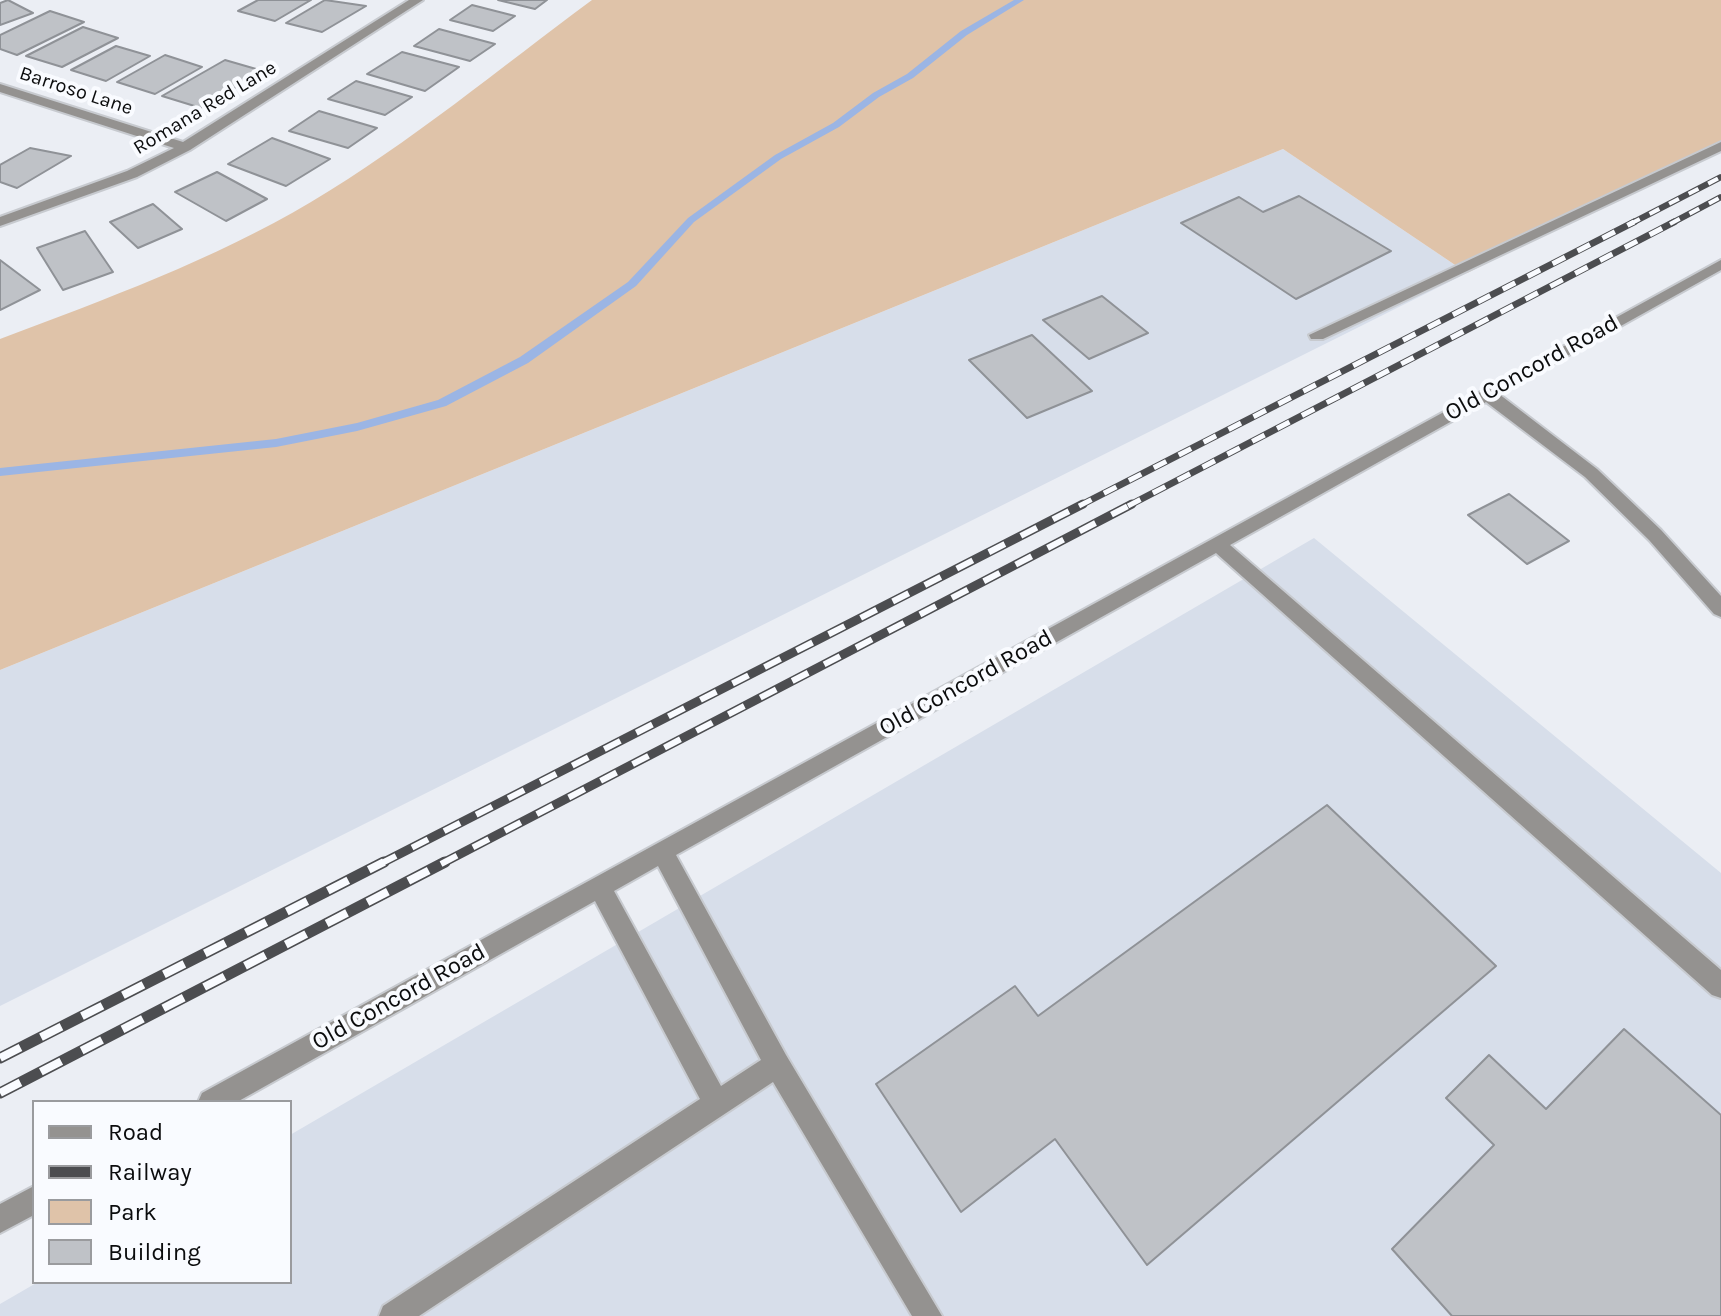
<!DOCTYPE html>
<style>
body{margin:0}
#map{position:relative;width:1721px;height:1316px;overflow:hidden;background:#ebeef4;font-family:Karla,sans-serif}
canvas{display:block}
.legend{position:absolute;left:32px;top:1100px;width:260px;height:184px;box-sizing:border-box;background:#f9fbff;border:2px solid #9a9b9e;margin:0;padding:10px 14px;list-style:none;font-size:24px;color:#0b0c0d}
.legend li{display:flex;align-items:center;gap:16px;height:40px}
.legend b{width:40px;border:2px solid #9a9b9e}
</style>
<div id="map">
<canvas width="1721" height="1316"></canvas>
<ul class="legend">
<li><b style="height:10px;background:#949290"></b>Road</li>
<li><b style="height:10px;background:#4c4d50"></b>Railway</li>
<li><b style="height:22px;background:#dfc3a9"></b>Park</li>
<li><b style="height:22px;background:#bfc2c7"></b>Building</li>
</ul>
</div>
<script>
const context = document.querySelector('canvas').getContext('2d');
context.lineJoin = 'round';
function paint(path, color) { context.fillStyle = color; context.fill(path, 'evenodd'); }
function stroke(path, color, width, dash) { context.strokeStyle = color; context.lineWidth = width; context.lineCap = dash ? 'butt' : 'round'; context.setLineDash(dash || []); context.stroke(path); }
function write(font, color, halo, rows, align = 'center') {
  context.font = font + ' Karla,sans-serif'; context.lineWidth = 8; context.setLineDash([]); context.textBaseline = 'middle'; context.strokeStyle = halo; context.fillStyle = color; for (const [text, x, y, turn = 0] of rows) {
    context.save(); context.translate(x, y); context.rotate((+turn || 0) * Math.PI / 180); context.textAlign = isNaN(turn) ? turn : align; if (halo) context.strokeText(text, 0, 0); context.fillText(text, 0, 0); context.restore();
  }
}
paint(new Path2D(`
 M1283 149 1467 273 0 1006V670Z
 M1314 538 1721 873V1316H0V1304L38 1282H290V1135Z`), '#d7deea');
paint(new Path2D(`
 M592 0H1721V145L1467 273 1283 149 0 670V339C106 299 213 260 311 202 410 143 500 68 592 0Z`), '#dfc3a9');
paint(new Path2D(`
 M1014 0H1024L967 35 913 78 879 97 839 127 781 159 694 222 636 286 528 363 446 406 357 431 276 447 0 476V468L276 439 357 423 438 400 520 357 628 282 688 218 775 155 833 123 873 93 907 74 961 31Z`), '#9bb5e4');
const building = new Path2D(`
 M8 0 33 13 0 25V3Z
 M258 0H311L275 21 238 11Z
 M325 0 366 6 322 32 286 23Z
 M498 0H547L535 9Z
 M472 5 515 16 493 31 450 20Z
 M50 11 84 22 17 55 0 49V35Z
 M83 27 118 38 62 67 26 56Z
 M439 29 495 44 470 61 414 46Z
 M116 46 150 56 106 81 71 70Z
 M402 52 459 67 425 91 367 74Z
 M165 55 202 67 155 94 117 82Z
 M225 60 263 71 201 108 162 96Z
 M356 81 412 97 385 115 328 99Z
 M319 111 377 128 348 148 289 131Z
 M272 138 330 159 286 186 228 164Z
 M30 148 71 156 17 188 0 182V165Z
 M217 172 267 199 226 221 175 192Z
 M1299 196 1391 251 1296 299 1181 223 1239 197 1263 212Z
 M153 204 182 229 138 248 110 222Z
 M85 231 113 272 63 290 37 248Z
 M0 260 40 290 0 310Z
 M1102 296 1148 333 1089 359 1043 320Z
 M1032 335 1092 391 1027 418 969 360Z
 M1509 494 1569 541 1527 564 1468 515Z
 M1327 805 1496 966 1147 1265 1055 1139 961 1212 876 1084 1015 986 1038 1016Z
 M1624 1029 1721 1115V1316H1452L1392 1249 1494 1145 1446 1098 1489 1055 1546 1109Z`);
paint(building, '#bfc2c7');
stroke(building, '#8f9297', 2);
const minor = new Path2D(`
 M409 0H423L190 150 137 177 0 226V217L127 171 174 148 0 92V84L183 142Z
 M1721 142V151L1323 339H1311L1309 335Z
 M1721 260V270L1499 394 1597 469 1661 530 1721 596V617L1714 614 1649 540 1585 477 1486 402 1230 545 1721 970V998L1712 995 1216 553 676 855 786 1055 942 1316H912L773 1082 419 1316H379L383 1306 700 1099 595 901 237 1102H198L202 1093ZM658 866 761 1060 721 1086 614 891Z
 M34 1186V1215L0 1233V1204Z`);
stroke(minor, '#c7cacf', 4);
paint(minor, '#949290');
const railFar3 = new Path2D(`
 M1630 224 1721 177
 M1670 224 1721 197`);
const railFar2 = new Path2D(`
 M1079 506 1634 222
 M1128 506 1674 222`);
const railFar1 = new Path2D(`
 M380 864 1083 504
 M441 864 1132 504`);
const rail = new Path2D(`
 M0 1058 384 862
 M0 1093 445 862`);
stroke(railFar3, '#4c4d50', 6);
stroke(railFar2, '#4c4d50', 7);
stroke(railFar1, '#4c4d50', 9);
stroke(rail, '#4c4d50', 11);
stroke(railFar3, '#f9fbff', 4, [11]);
stroke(railFar2, '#f9fbff', 5, [14]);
stroke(railFar1, '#f9fbff', 6, [18]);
stroke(rail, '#f9fbff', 8, [23]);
write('20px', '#0b0c0d', '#f9fbff', [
 ["Barroso Lane",76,91,18],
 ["Romana Red Lane",205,108,-31]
]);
write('24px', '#0b0c0d', '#f9fbff', [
 ["Old Concord Road",1532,368,-29],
 ["Old Concord Road",966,683,-29],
 ["Old Concord Road",399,997,-29]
]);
</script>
